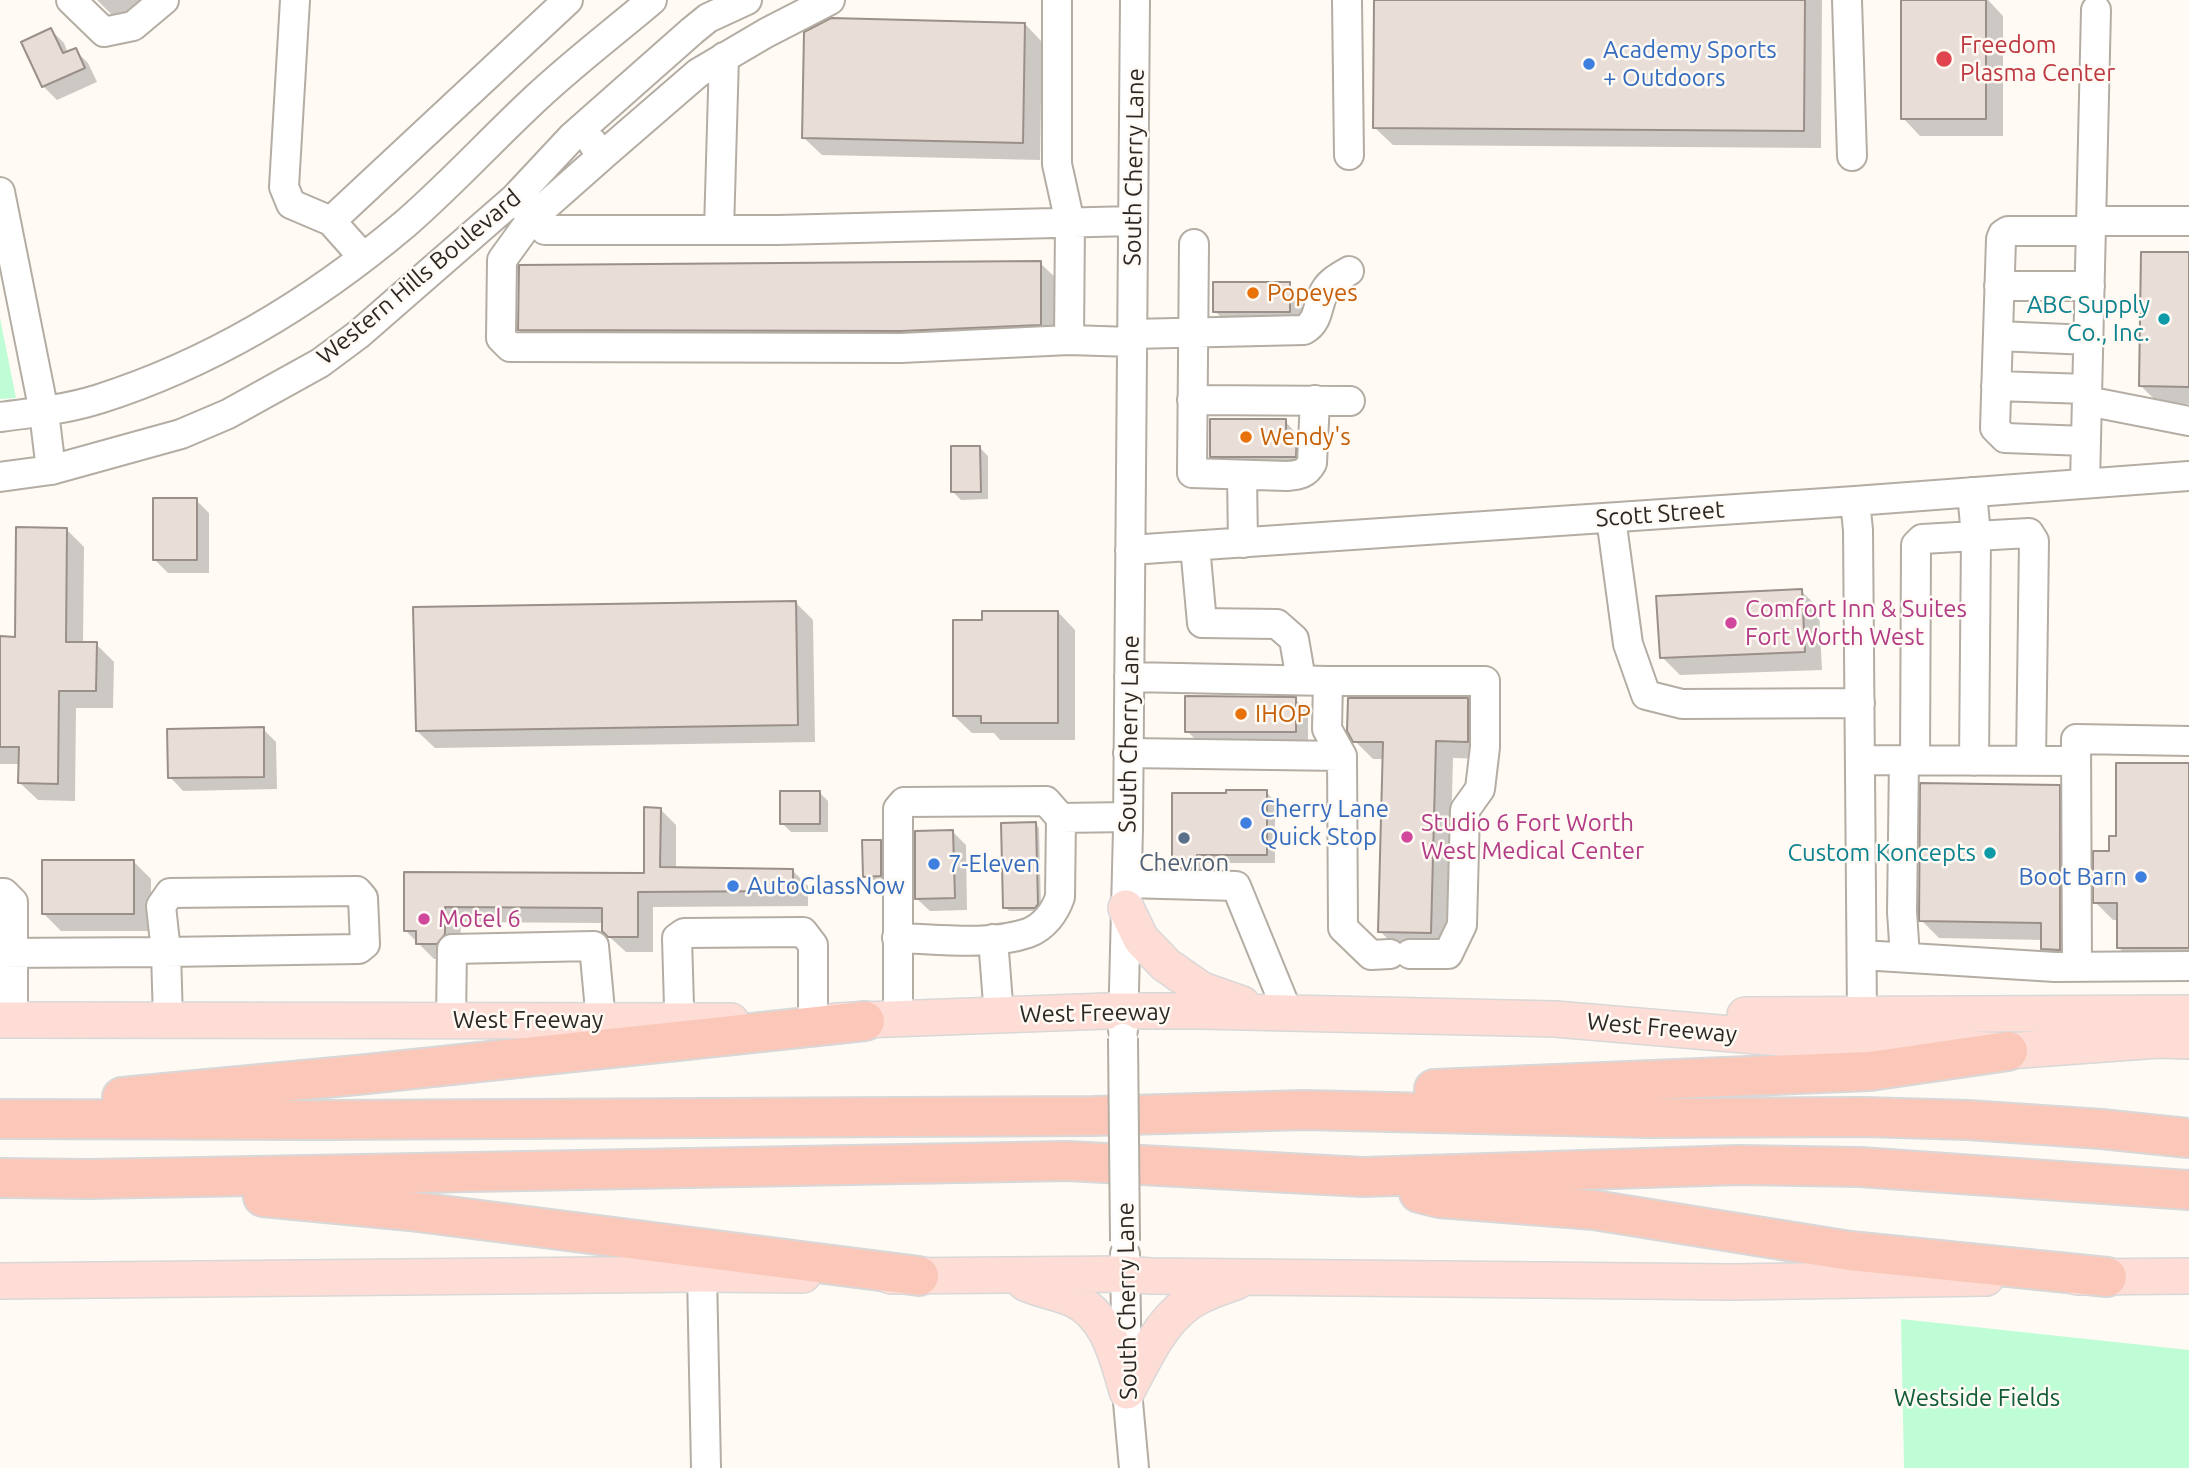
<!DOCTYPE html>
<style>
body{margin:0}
canvas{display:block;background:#fffaf4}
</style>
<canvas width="2189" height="1468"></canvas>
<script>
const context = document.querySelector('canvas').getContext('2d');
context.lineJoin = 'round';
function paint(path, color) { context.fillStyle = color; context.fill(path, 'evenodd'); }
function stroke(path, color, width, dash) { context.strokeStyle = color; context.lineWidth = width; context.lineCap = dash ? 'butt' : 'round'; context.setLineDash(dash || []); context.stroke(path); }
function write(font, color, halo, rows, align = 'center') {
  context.font = font + ' Ubuntu,sans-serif'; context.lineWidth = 5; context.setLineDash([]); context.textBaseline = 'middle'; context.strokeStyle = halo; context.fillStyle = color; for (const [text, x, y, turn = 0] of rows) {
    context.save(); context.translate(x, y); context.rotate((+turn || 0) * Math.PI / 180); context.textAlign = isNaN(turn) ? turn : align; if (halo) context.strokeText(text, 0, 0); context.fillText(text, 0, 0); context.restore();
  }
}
paint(new Path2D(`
 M0 318 16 398 0 399Z
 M1901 1319 2189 1350V1468H1904Z`), '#bffdd7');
paint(new Path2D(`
 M97 0H147L122 25Z
 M1376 0H1822L1821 148 1393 145 1375 128Z
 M1903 0H1988L2003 16V136H1920L1903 118Z
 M1025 24 1042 42 1040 160 822 155 804 138Z
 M51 30 64 43 68 53 75 50 88 63 97 82 57 100 43 86 24 42Z
 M2189 254V404L2158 403 2140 385Z
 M1040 263 1058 280V342L537 347 519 330Z
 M1289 284 1302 297V324H1228L1215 311Z
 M1285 421 1309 448 1308 469H1225L1212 456Z
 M980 448 988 456V499L961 500 952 491Z
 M196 500 209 513V573H168L155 560Z
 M66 529 84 547 83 644H96L114 662 113 708H76L75 801 38 800 20 783V764H0V638H17Z
 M1801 591 1819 608 1822 670 1680 675 1662 657Z
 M795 602 813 620 815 742 435 748 417 731Z
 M1058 612 1075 630V740H1000L994 733H972L954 716 984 621Z
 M1295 699 1308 712V745L1200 744 1187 731Z
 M1468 699 1485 717V759L1453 758 1448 950 1397 949 1380 931 1384 759H1373L1355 741Z
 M263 729 276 742 277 789 183 791 170 777Z
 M2189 765V965H2136L2118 947 2119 920H2113L2095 902 2118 837Z
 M2059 787 2077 805V967H2060L2042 949 2043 940 1939 938 1921 920Z
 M1266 792 1275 801V863H1205V876H1182L1173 867Z
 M820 793 828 801V832H791L782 823Z
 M660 809 676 825V869L792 870 808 886V906L653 907V952H626L603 931V923L461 922 460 950 453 959H434L405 930 406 874 646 875Z
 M1036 824 1039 828 1041 908 1039 911H1009L1005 907Z
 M953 832 966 845 967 910 930 911 916 898Z
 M881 841 884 845V880H868L865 876Z
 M134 862 151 879V931H61L43 913Z`), '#0003');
const building = new Path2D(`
 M1374 0H1805L1804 131 1373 128Z
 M1901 0H1986V119H1901Z
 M831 18 1025 23 1023 143 802 138 804 32Z
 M51 28 63 53 76 48 85 68 42 87 21 42Z
 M2141 252H2189V387L2139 386Z
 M1041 261V325L901 331 518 330 519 265Z
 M1213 282H1290V312H1213Z
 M1210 419H1286V433H1297L1296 457H1210Z
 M951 446H980L981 492H951Z
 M153 498H197V560H153Z
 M16 527 67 528 66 642H97L96 691H59L58 784 18 783 19 747H0V636L15 637Z
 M1802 589 1805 652 1660 658 1656 596Z
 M796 601 798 725 416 731 413 607Z
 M982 611H1058V723H981V716H953V620H982Z
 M1185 696 1296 697V732H1185Z
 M1348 698H1468V742L1436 741 1431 933 1378 932 1383 742H1353L1347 731Z
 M264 727V777L168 778 167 729Z
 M2116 763H2189V948H2117V903H2093V851H2109V836H2116Z
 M1920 783 2060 785V950L2041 949V923L1919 921Z
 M1226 790H1267V855H1197V868H1172V793H1226Z
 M780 791H820V824H780Z
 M644 807 661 808 660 867 793 869V891L638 892V937H608L602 931V908L445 907V934L437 944H416V931H404V872L644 873Z
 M1036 822 1038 904 1035 908H1003L1001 823Z
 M953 830 955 898 915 899V831Z
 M862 840H881V876L863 877Z
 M42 860H134V914H42Z`);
paint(building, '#e9ddd7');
stroke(building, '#9b8f8a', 2);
const minor = new Path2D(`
 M71 0 104 32 133 26 164 0
 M295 0 284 187 291 204 331 221 363 257
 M1057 0V164L1070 223 1069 340 1132 342
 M1347 0 1349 155
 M1847 0 1852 156
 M592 142 602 156 698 73 766 33 830 0
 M602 156 533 217 502 260 501 338 510 347 901 348 1069 340
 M0 192 44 412 51 470
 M521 205 545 230H778L1133 221
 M331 221 568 0
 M2091 221H2189
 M719 230 724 57
 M1194 244 1192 473 1287 476C1299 475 1306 474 1312 463L1315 400
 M1999 286H2090
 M1132 334 1304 330C1321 320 1316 303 1326 289 1331 281 1341 276 1349 271
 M1998 336 2089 340
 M1996 386 2087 389
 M1192 400 1350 401
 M2087 401 2189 421
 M0 417C33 413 67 409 99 399 212 363 315 300 405 224 450 185 491 140 535 99 572 64 613 33 652 0
 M2086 441 2005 438 1995 428 2001 239 2003 234 2008 231H2091
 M1242 475 1243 543
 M0 477 51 470 181 434 228 414 320 363 359 334 515 198 572 137 692 31 708 18 747 0
 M2085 483 2096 10
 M1972 492 1976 536 1974 761
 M1855 501 1858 530 1862 1014
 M1611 518 1628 644 1646 695 1682 704 1860 703
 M1195 546 1202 623 1277 624 1294 639 1301 680
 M1130 550 1855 501 2189 476
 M1129 677 1328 681 1327 729 1342 756 1343 928 1371 955 1390 954
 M1328 681H1485V747L1480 789 1465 810 1462 925 1448 954H1410
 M1128 753 1342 756
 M1860 760 2076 761
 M1904 760 1902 912 1905 957
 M1915 760 1916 545 1922 539 2029 533 2034 541 2031 761
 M1127 883 1236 886 1288 1013
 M357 891 363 898 365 944 359 949 166 952 161 906 170 893Z
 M0 893H4L13 902V1020
 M897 938C938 939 990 946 1028 933 1044 927 1055 912 1060 897L1061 818
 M993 939 999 1016
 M0 953 166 952 168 1020
 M1862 955 2055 967 2189 966
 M2077 967 2076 739 2189 741
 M451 1020 452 949 594 946 601 1021
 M898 1020V809L904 802 1046 801 1061 818 1128 817
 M1123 1030 1128 829 1135 0
 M680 1040 677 938 684 933 803 932 813 945V1026
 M1125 1254 1127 1391 1134 1468
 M702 1274 706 1468`);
const major = new Path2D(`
 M1126 908 1141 939 1166 965 1202 990 1242 1004
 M1745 1015 2189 1013
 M0 1020 731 1021
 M836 1021 1107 1011H1200L1555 1019 1815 1041 2008 1051 2159 1040 2189 1041
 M891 1276 1125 1274 1151 1276 1733 1282 1986 1278
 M2077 1277 2189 1276
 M0 1281 702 1274 803 1275
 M1025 1283C1040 1290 1057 1292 1073 1299 1108 1315 1117 1357 1127 1391
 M1127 1391C1146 1356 1163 1314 1200 1296 1212 1290 1224 1286 1236 1282`);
const highway = new Path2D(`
 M1434 1089 1870 1071 2008 1051
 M122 1097 367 1074 865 1021
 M0 1119 319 1120 1093 1116 1304 1110 1647 1118 1864 1117 1968 1120 2101 1129 2189 1138
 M0 1178 90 1179 1068 1161 1363 1177 1738 1165 1860 1167 2189 1190
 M1419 1193 1439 1198 1594 1210 1850 1251 2107 1277
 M263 1197 410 1211 919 1276`);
stroke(minor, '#b4ada4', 32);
stroke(major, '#d9d8d8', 38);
stroke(highway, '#d9d8d8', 42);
stroke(minor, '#fff', 28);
stroke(major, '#fdddd5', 35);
stroke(highway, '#fbc7b9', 38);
const minorBridge = new Path2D(`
 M1123 1038 1125 1241`);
stroke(minorBridge, '#b4ada4', 32, []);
stroke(minorBridge, '#fff', 28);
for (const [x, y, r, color] of [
 [1944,59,9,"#e0444e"],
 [1589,64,7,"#3f7fe0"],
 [1253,293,7,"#e8710a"],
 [2164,319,7,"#0f9aa8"],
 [1246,437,7,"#e8710a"],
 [1731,623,7,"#d1479c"],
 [1241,714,7,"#e8710a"],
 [1246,823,7,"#3f7fe0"],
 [1407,837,7,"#d1479c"],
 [1184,838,7,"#5c6f8a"],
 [1990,853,7,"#0f9aa8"],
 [934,864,7,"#3f7fe0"],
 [2141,877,7,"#3f7fe0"],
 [733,886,7,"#3f7fe0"],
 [424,919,7,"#d1479c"]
]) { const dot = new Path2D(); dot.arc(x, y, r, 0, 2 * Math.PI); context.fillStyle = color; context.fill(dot); stroke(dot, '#fffaf4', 2.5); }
write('24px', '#be3a42', '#fffaf4', [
 ["Freedom",1960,45],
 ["Plasma Center",1960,73]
], 'left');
write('24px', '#366cbe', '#fffaf4', [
 ["Academy Sports",1603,50],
 ["+ Outdoors",1603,78],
 ["Cherry Lane",1260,809],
 ["Quick Stop",1260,837],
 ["7-Eleven",948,864],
 ["Boot Barn",2127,877,"right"],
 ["AutoGlassNow",747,886]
], 'left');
write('24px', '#2b2825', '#fffaf4', [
 ["South Cherry Lane",1134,167,-89],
 ["Western Hills Boulevard",419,277,-40],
 ["Scott Street",1660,514,-4],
 ["South Cherry Lane",1129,734,-89],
 ["West Freeway",1095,1013,-1],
 ["West Freeway",528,1020],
 ["West Freeway",1662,1028,5],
 ["South Cherry Lane",1127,1301,-91]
]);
write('24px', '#c56008', '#fffaf4', [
 ["Popeyes",1267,293],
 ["Wendy's",1260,437],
 ["IHOP",1255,714]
], 'left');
write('24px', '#0d838f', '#fffaf4', [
 ["ABC Supply",2150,305],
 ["Co., Inc.",2150,333],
 ["Custom Koncepts",1976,853]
], 'right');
write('24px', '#b23c85', '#fffaf4', [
 ["Comfort Inn & Suites",1745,609],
 ["Fort Worth West",1745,637],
 ["Studio 6 Fort Worth",1421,823],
 ["West Medical Center",1421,851],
 ["Motel 6",438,919]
], 'left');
write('24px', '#4e5e75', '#fffaf4', [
 ["Chevron",1184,863]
]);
write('24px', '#105b38', '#fffaf4', [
 ["Westside Fields",1977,1398]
]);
</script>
